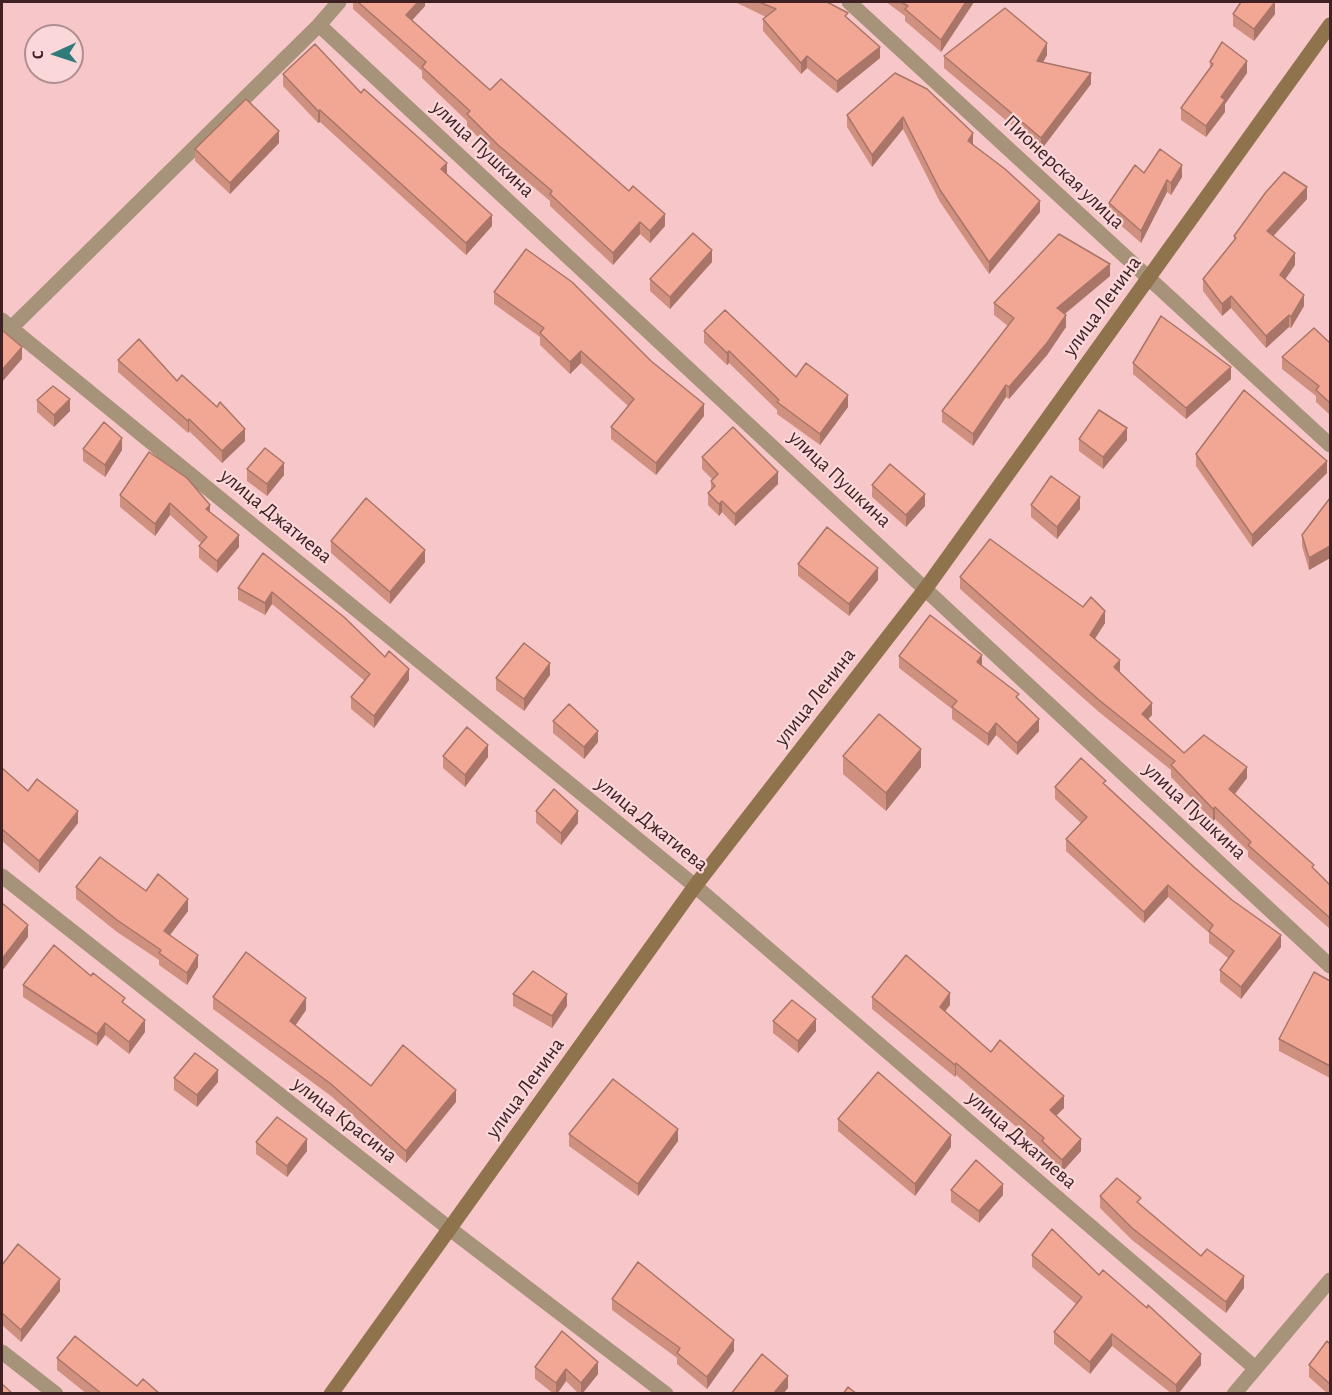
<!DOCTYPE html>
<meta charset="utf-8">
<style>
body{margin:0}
#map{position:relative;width:1332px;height:1395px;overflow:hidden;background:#f7c6c8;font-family:"Alegreya Sans",sans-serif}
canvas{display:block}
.frame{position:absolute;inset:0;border:3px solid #3f2124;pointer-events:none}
.north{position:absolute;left:24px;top:24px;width:60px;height:60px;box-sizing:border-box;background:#fad8d9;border:2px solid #af8f91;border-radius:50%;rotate:267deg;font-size:16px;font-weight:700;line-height:24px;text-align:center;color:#3f2124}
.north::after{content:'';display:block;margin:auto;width:21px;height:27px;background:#307a7a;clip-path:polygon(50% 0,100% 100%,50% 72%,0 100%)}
</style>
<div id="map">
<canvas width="1332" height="1395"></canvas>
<div class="frame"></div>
<div class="north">С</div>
</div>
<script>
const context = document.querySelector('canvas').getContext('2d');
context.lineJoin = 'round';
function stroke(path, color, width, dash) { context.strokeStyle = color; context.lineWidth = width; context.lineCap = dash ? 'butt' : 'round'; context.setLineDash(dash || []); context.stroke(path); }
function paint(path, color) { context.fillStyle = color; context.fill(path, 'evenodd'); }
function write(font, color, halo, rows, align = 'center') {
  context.font = font + ' "Alegreya Sans",sans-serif'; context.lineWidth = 4.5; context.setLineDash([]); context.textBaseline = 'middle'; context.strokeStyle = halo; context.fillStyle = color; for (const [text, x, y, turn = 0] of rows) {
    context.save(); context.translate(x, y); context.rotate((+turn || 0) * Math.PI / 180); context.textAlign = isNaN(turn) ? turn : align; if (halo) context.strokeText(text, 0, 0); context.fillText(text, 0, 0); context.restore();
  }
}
stroke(new Path2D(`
 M849 2 1330 445
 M319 25 1330 966
 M2 320 11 328 319 25 339 2
 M11 328 695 886 1254 1367
 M2 876 450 1229 666 1394
 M2 1352 56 1394
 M1234 1394 1330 1280`), '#a6937a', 15);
stroke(new Path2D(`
 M331 1394 695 886 926 588 1330 25`), '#8e734d', 15);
paint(new Path2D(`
 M353 2H425V6L412 20 490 90 665 226 650 243 640 234 613 265 550 206V201L497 156 467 126V121L422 78V71L353 9Z
 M735 2H827L848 18 880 58 837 93 807 68 801 74 763 31V19L766 17Z
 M886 2H974L941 52 905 21V16Z
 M1233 14H1275L1254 41 1233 26Z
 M1047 55 1043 62 1091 84 1041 150 944 68V56Z
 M1210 62 1247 73 1225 104V112L1206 137 1181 120V108L1210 69Z
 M895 73 973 145 1040 212 989 274 940 202 903 129 872 167 847 127V115Z
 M283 74 361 93 447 174 492 226 466 255 320 122 318 123 283 86Z
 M279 143 230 194 195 161V149Z
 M1144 173 1182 177 1171 195 1167 192 1141 243 1109 215V203Z
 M1307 199 1273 236 1295 265 1285 279 1304 306 1291 328 1289 327 1266 348 1231 308 1222 316 1203 291V279L1234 240V236Z
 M712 262 670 309 650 291V279Z
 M1110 276 1065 314 1066 327 1047 355 1009 399 1006 397 973 446 942 422V411L1008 326 994 315V303Z
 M494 292 704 416 656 475 611 439V427L628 406 581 363 570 374 540 345V337L494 304Z
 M704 331 796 377 848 407 820 445 777 414V410L729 363 727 365 704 343Z
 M1330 343V415L1316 402V396L1282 369V357Z
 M118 360 177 381 245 441 222 463 189 431 188 433 118 372Z
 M1133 363 1231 379 1186 419 1133 374Z
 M37 400 70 411 54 427 37 412Z
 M1079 439 1127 440 1103 469 1079 451Z
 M83 449 122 450 105 477 83 461Z
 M149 452 210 512 239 547 217 573 199 558V546L201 543 170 515 155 536 120 507V495Z
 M1196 454 1327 473 1252 547 1196 466Z
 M702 457 778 484 735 526 722 512 719 516 708 505V493L711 491V481L712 479 702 469Z
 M247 469 284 475 267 496 247 481Z
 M872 485 925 506 906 527 872 497Z
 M1330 498V558L1309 570 1302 546V535Z
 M1031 505 1080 509 1057 539 1031 517Z
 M331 541 425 562 390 604 331 553Z
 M263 553 385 657 409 680 374 728 351 709V697L365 681 272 604 265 615 238 600V588Z
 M798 564 878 580 849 616 798 576Z
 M960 577 1083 607 1105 623 1095 639 1152 715 1148 719 1184 753 1247 778 1235 794 1330 885V929L1248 857V851L1215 819 1213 821 1171 777V770L1099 712 960 589Z
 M899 656 982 666 1019 700 1039 731 1017 755 996 735 988 746 952 719V709L899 668Z
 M550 675 524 711 496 690V678Z
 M553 721 598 742 584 759 553 733Z
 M443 756 488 757 465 787 443 768Z
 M843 756 921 767 886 811 843 774Z
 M2 768 28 791 78 823 39 873 2 841Z
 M1106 785 1281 947 1241 999 1220 982V970L1228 958 1209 943V933L1168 897 1144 923 1066 851V839L1081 823 1055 799V787Z
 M536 811 578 823 561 845 536 823Z
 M76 887 146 891 188 911 170 935 198 967 187 985 159 965V960L117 932 76 899Z
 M91 976 125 1004 145 1032 129 1054 105 1035 97 1046 23 997V985Z
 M1330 981V1078L1279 1051V1039Z
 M513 994 567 1006 552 1028 513 1006Z
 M213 997 306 1010 295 1026 371 1086 456 1102 406 1163 331 1096 213 1009Z
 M872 997 950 1005 945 1011 991 1052 1064 1108 1056 1115 1081 1151 1062 1172 1042 1153V1149L956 1075 955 1077 872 1009Z
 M773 1021 816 1031 798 1053 773 1033Z
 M174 1078 218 1082 197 1107 174 1090Z
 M838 1119 951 1147 915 1196 838 1131Z
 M569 1134 678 1141 638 1196 569 1146Z
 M256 1142 307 1151 287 1177 256 1154Z
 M951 1190 1003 1195 979 1223 951 1202Z
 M1100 1196 1141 1205 1201 1256 1244 1288 1226 1313 1132 1240 1100 1208Z
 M1032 1255 1099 1275 1201 1365 1178 1394H1172L1112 1346 1090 1374 1054 1344V1332L1076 1304 1032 1267Z
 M2 1265 60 1291 21 1342 2 1325Z
 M612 1299 734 1351 707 1389 677 1364V1358L612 1310Z
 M562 1331 598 1374 582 1394H579L566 1381 557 1394H554L535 1379V1367Z
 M1330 1344V1394H1328L1309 1377V1365Z
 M57 1358 137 1386 160 1394H87L57 1370Z`), '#d0907f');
paint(new Path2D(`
 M418 2H425V6L406 27V15Z
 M966 2H974L941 52V40Z
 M1275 2V14L1254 41V29Z
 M1047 43V55L1037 73V61Z
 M880 47V58L837 93V81Z
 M807 56V68L801 74V63Z
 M1247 61V73L1225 104V112L1206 137V126L1221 97Z
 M1091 73V84L1041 150V138Z
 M320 110V122L318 123V111Z
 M903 117V129L872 167V155Z
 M279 131V143L230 194V183Z
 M973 133V145L968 141Z
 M447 163V175L441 169Z
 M1182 165V177L1171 195V183Z
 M1167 180V192L1141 243V231Z
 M1307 187V199L1267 243V231Z
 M1040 201V212L989 274V262Z
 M665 214V226L650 243V231Z
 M492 215V226L466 255V243Z
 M640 222V234L613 265V253Z
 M712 250V262L670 309V297Z
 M1295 253V265L1280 287V275Z
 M1110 264V276L1057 320V308Z
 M1304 295V306L1291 328V317Z
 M1231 296V308L1222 316V304Z
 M1066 315V327L1047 355 1009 399V387Z
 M1289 315V327L1266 348V336Z
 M22 347V359L2 382V370Z
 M581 351V363L570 374V362Z
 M729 351V363L727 365V353Z
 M1231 367V379L1186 419V408Z
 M1006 385V397L973 446V434Z
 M848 395V407L820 445V434Z
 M70 399V411L54 427V415Z
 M704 404V416L656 475V463Z
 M189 419V431L188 433V421Z
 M1127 428V440L1103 469V457Z
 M245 429V441L222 463V451Z
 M122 438V450L105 477V465Z
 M1327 461V473L1252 547V535Z
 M284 463V475L267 496V484Z
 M778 472V484L735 526V514Z
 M925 494V506L906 527V515Z
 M1080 497V509L1057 539V527Z
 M722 501V512L719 516V504Z
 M170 503V515L155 536V524Z
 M210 505V517L206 509Z
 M239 535V547L217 573V561Z
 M1330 546V558L1309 570V558Z
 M425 550V562L390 604V592Z
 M878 568V580L849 616V604Z
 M272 592V604L265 615V603Z
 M1105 611V623L1090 646V635Z
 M982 655V667L977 662Z
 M1120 660V672L1114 667Z
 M550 663V675L524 711V699Z
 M409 669V680L374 728V716Z
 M1152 703V715L1142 726V714Z
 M1039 719V731L1017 755V743Z
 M996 723V735L988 746V734Z
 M598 731V742L584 759V747Z
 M488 745V757L465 787V775Z
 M921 749V767L886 811V793Z
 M1247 767V778L1229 801V789Z
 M1215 807V819L1213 821V809Z
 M78 811V823L39 873V861Z
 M578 811V823L561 845V833Z
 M1168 885V897L1144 923V912Z
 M188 899V911L164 943V931Z
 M28 925V937L2 971V959Z
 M1281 935V947L1241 999V987Z
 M198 955V967L187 985V973Z
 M950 993V1005L940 1018V1007Z
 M567 994V1006L552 1028V1016Z
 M306 998V1010L290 1033V1021Z
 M816 1019V1031L798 1053V1041Z
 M145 1020V1032L129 1054V1042Z
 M105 1023V1035L97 1046V1034Z
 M956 1063V1075L955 1077V1065Z
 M218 1070V1082L197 1107V1095Z
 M456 1090V1102L406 1163V1151Z
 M1064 1096V1108L1050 1122V1110Z
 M678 1129V1141L638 1196V1184Z
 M951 1135V1147L915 1196V1184Z
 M307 1139V1151L287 1177V1166Z
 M1081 1139V1151L1062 1172V1160Z
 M1003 1184V1195L979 1223V1211Z
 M1244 1276V1288L1226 1313V1302Z
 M60 1279V1291L21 1342V1330Z
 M1112 1334V1346L1090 1374V1362Z
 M734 1340V1351L707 1389V1377Z
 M1201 1354V1365L1178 1394H1176V1385Z
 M598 1362V1374L582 1394H581V1383Z
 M566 1369V1381L557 1394H556V1383Z
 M788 1376V1388L783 1394H773Z`), '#a97568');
const building = new Path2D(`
 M358 2H418L406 15 490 90 501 79 629 191 633 186 665 214 650 231 640 222 613 253 550 194 552 191 497 144 467 114 470 111 422 67 426 62Z
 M759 2H827L848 13 845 16 880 47 837 81 807 56 801 63 763 19 776 9Z
 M901 2H966L941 40 905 9 908 6Z
 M1241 2H1275L1254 29 1233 14Z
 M1005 8 1047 43 1037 61 1091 73 1041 138 944 56Z
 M1222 42 1247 61 1221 97 1225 100 1206 126 1181 108 1213 64 1210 62Z
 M315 44 361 93 364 89 447 163 441 169 492 215 466 243 320 110 318 111 283 74Z
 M895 73 927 89 973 133 968 141 1005 169 1040 201 989 262 940 190 903 117 872 155 847 115Z
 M246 99 279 131 230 183 195 149Z
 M1160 149 1182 165 1171 183 1167 180 1141 231 1109 203 1135 165 1144 173Z
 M1284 172 1307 187 1267 231 1295 253 1280 275 1304 295 1291 317 1289 315 1266 336 1231 296 1222 304 1203 279 1236 238 1234 236 1266 192Z
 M693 233 712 250 670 297 650 279Z
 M1059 234 1110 264 1057 308 1066 315 1047 343 1009 387 1006 385 973 434 942 411 1014 318 994 303Z
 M526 249 572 282 651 361 704 404 656 463 611 427 634 399 581 351 570 362 540 333 544 328 494 292Z
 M725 310 796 377 806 363 848 395 820 434 777 402 779 400 729 351 727 353 704 331Z
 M1161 316 1231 367 1186 408 1133 363Z
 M1314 328 1330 343V403L1316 390 1319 386 1282 357Z
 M2 330 22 347 2 370Z
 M139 339 177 381 182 375 217 407 220 402 245 429 222 451 189 419 188 421 118 360Z
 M53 386 70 399 54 415 37 400Z
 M1244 390 1327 461 1252 535 1196 454Z
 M1099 410 1127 428 1103 457 1079 439Z
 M104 422 122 438 105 465 83 449Z
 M733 427 778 472 735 514 722 501 719 504 708 493 715 486 711 481 718 474 702 457Z
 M265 448 284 463 267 484 247 469Z
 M149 452 187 478 210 505 206 509 239 535 217 561 199 546 207 537 170 503 155 524 120 495Z
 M890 464 925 494 906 515 872 485Z
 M1051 476 1080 497 1057 527 1031 505Z
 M366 498 425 550 390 592 331 541Z
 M1330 498V546L1309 558 1302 535Z
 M827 527 878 568 849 604 798 564Z
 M990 539 1083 607 1091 597 1105 611 1090 635 1120 660 1114 667 1152 703 1142 714 1184 753 1204 735 1247 767 1229 789 1314 865 1312 867 1330 885V918L1248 845 1251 842 1215 807 1213 809 1171 765 1175 761 1099 700 960 577Z
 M263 553 344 617 385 657 389 651 409 669 374 716 351 697 370 674 272 592 265 603 238 588Z
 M930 615 982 655 977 662 1019 694 1016 697 1039 719 1017 743 996 723 988 734 952 707 957 701 899 656Z
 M524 643 550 663 524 699 496 678Z
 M569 704 598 731 584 747 553 721Z
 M879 714 921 749 886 793 843 756Z
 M467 727 488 745 465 775 443 756Z
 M1081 758 1106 781 1103 783 1195 868 1232 900 1281 935 1241 987 1220 970 1234 951 1209 931 1213 925 1168 885 1144 912 1066 839 1087 817 1055 787Z
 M2 768 28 791 37 779 78 811 39 861 2 829Z
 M554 789 578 811 561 833 536 811Z
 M100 857 146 891 158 874 188 899 164 931 198 955 187 973 159 953 161 950 117 920 76 887Z
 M2 903 28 925 2 959Z
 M54 945 91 976 93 973 125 998 122 1002 145 1020 129 1042 105 1023 97 1034 23 985Z
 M246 952 306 998 290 1021 371 1086 403 1045 456 1090 406 1151 331 1084 213 997Z
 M906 955 950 993 940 1007 991 1052 1000 1040 1064 1096 1050 1110 1081 1139 1062 1160 1042 1141 1044 1138 956 1063 955 1065 872 997Z
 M533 971 567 994 552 1016 513 994Z
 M1314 972 1330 981V1066L1279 1039Z
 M792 1000 816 1019 798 1041 773 1021Z
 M195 1053 218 1070 197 1095 174 1078Z
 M878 1072 951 1135 915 1184 838 1119Z
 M613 1079 678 1129 638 1184 569 1134Z
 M277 1117 307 1139 287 1166 256 1142Z
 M976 1160 1003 1184 979 1211 951 1190Z
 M1117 1178 1141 1198 1137 1202 1201 1256 1207 1249 1244 1276 1226 1302 1132 1228 1100 1196Z
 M1052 1229 1099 1275 1103 1270 1147 1308 1148 1305 1201 1354 1176 1385 1112 1334 1090 1362 1054 1332 1082 1297 1032 1255Z
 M18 1244 60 1279 21 1330 2 1313V1265Z
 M638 1262 734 1340 707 1377 677 1353 680 1348 612 1299Z
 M562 1331 598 1362 581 1383 566 1369 556 1383 535 1367Z
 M75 1336 137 1386 143 1379 160 1394H102L57 1358Z
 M1327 1341 1330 1344V1384L1309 1365Z
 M762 1354 788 1376 773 1394H731Z
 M2 1384 13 1394H2Z
 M848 1387 857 1394H843Z`);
paint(building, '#f2a794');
stroke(building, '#a97568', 1.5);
write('21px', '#3f2124', '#fad8d9', [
 ["улица Пушкина",483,149,43],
 ["Пионерская улица",1064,172,43],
 ["улица Ленина",1102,306,-54],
 ["улица Пушкина",840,479,43],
 ["улица Джатиева",276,516,39],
 ["улица Ленина",815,697,-52],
 ["улица Пушкина",1195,811,43],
 ["улица Джатиева",652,824,39],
 ["улица Ленина",525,1088,-54],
 ["улица Красина",345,1120,38],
 ["улица Джатиева",1022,1140,41]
]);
</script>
